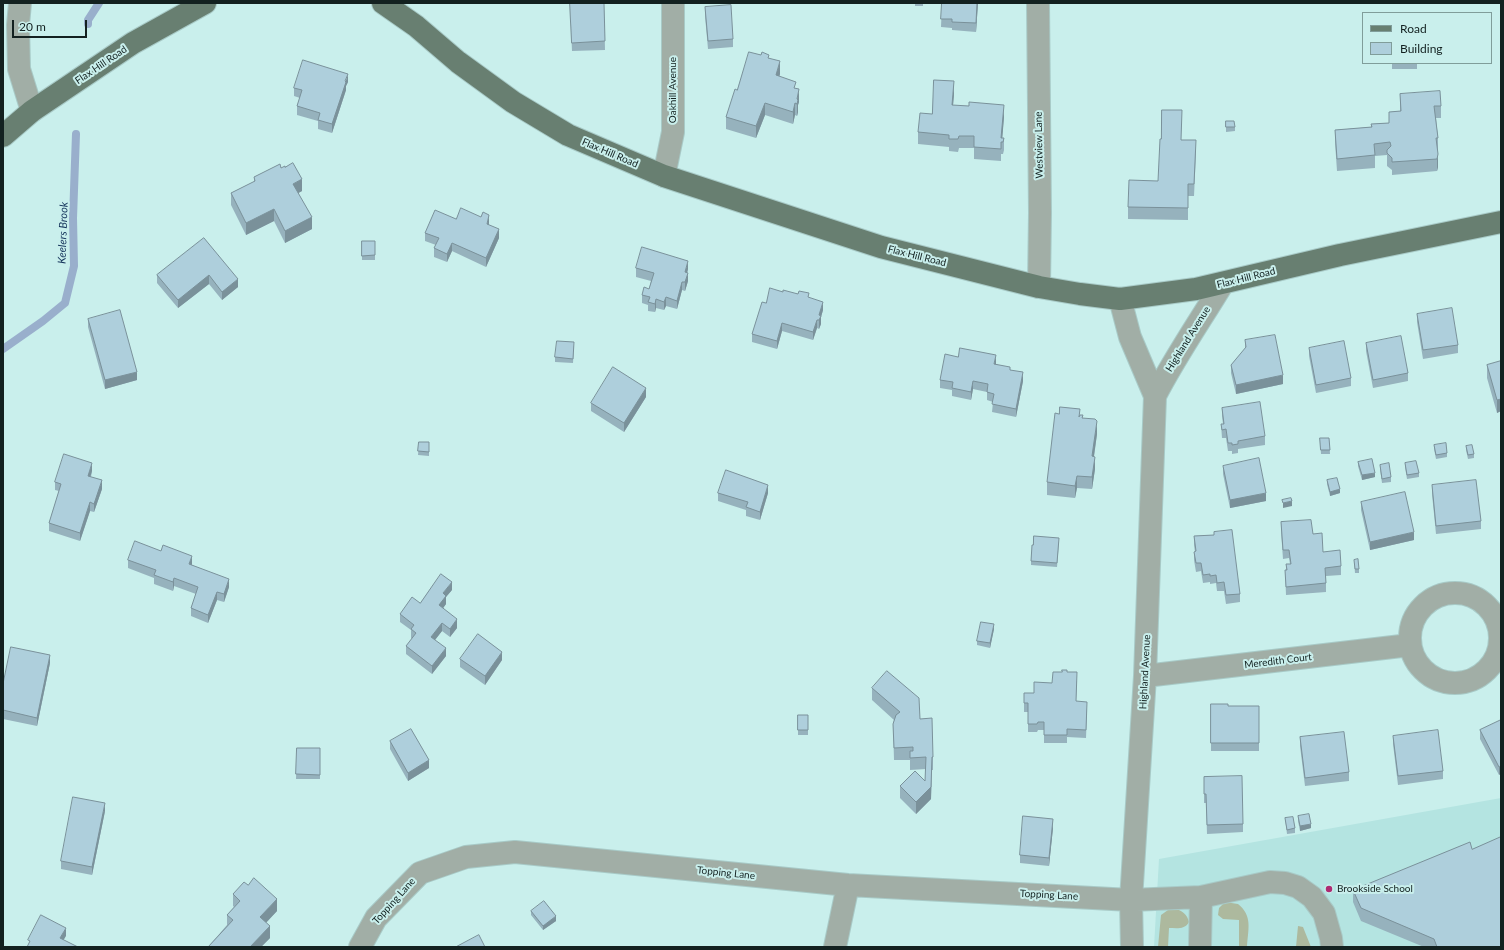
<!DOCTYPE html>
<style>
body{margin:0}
#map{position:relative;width:1504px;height:950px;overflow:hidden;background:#c9efec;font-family:Lato,sans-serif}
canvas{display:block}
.frame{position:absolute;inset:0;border:4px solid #132120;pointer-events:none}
.legend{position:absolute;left:1362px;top:12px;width:130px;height:52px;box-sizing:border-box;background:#c9efec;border:1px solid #809d9a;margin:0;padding:5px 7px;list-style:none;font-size:12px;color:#132120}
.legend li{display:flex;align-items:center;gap:8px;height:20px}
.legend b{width:20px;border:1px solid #809d9a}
.scale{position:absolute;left:12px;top:20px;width:75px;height:18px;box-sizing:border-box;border:2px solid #132120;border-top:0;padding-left:5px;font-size:12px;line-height:14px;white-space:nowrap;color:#132120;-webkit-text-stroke:3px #c9efec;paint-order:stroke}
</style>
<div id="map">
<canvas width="1504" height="950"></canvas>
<div class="frame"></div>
<ul class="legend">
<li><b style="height:5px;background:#687f71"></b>Road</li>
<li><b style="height:11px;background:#aecfdc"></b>Building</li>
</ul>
<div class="scale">20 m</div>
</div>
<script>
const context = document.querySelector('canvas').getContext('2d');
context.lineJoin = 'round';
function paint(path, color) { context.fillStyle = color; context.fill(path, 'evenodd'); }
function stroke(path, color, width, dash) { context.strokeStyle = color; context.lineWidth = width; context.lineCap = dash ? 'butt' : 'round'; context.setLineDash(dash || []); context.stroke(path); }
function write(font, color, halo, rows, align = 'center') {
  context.font = font + ' Lato,sans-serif'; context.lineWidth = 4; context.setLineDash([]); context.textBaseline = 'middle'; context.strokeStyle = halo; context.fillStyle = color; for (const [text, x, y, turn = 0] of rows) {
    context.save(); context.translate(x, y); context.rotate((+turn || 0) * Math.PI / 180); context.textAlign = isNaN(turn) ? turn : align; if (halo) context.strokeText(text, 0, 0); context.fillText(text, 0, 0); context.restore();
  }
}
paint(new Path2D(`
 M1501 798V947H1154L1159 859Z`), '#b4e4e1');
paint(new Path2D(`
 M1225 902 1238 904C1253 916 1248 929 1247 947H1239V920L1223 919 1218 915 1219 908Z
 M1174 909C1182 910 1187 914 1189 922 1185 930 1176 928 1169 928L1168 947H1158L1161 915 1168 910Z
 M1298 926 1303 927 1311 947H1296Z`), '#adb99e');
stroke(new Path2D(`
 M88 24V20L99 3
 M3 349 43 321 65 303 74 266 73 218 76 134`), '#99afcc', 8);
const minor = new Path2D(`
 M20 3 18 25 19 69 32 111
 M1038 3 1040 213 1039 287
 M664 176 673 132V3
 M1120 299 1130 337 1155 396 1145 676 1131 900 1132 947
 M1155 396C1175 357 1200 321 1223 283
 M1410 638a45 45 0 1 1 90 0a45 45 0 1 1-90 0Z
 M1145 676 1410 645
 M360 947 376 918 420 873 466 857 515 852 848 885 1131 900 1201 897 1270 882 1285 883 1298 887 1312 897 1324 913 1331 938 1332 947
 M835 947 848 885
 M1200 947 1201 897`);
const major = new Path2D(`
 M383 3 416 26 458 62 513 102 568 135 664 176 881 247 1039 287 1080 294 1120 299 1196 289 1340 255 1501 222
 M3 136 32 111 133 43 205 3`);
stroke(minor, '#a8cac7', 24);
stroke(major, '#a8cac7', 24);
stroke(minor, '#a1aea6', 22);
stroke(major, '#687f71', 22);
paint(new Path2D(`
 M570 3H604L605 50 572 51Z
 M915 3H923V6H915Z
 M942 3H978L976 32 952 30V28L941 27Z
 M705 7 733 39V47L708 49 705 16Z
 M769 58 780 74 779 76 796 89 799 102 798 105V112L797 116 795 115 793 124 765 115 756 138 726 129V117L737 90Z
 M1392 63H1417V69H1392Z
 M348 82 346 86V90L332 133 318 129V121L297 115V106L300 98 294 96V88Z
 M954 94 953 105 1004 117 1002 138H1004V150L1003 154H1001V161L974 159V148H959L958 152 949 151V147L918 144V132L932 114Z
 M1400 94 1441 106V118H1436L1438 138V150H1437L1438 167 1437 171 1392 175V170L1387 166V155L1375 156V168L1337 171 1335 142V130L1371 127V124L1389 123V112L1400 111Z
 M1226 127H1235V131L1226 132Z
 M1182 140 1196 152 1194 196H1188V220L1128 219V207L1158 181Z
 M281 168 302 191 298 193 312 229 285 243 274 221 246 235 231 205V193L254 182V177Z
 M456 219 489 223V225L499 238 486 267 452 251 447 262 434 257V248L436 245 425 241V233Z
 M204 238 238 287 222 300 209 284 178 308 157 283V275Z
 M362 241H375V260H362Z
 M636 268 688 269 687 273 688 281 685 291 682 290 677 309 666 306 664 310 656 308 655 312 648 311V305L642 303V295L649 289 651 281 636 277Z
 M783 292 809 298 823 310 821 317V324L819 329 817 328 813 340 782 331 777 349 752 342V334L766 303Z
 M1417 314 1458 345V353L1423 359 1417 322Z
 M88 319 137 380 105 389 88 327Z
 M1245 340 1283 384 1236 394 1231 373V365L1245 349Z
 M1366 343 1408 373V381L1373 388 1366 351Z
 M574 346 573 363 555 362V357Z
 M1309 348 1351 378V386L1316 393 1309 356Z
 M958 357 996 364 1010 370 1023 381 1016 417 992 412 993 402 987 400V392L973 389 971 400 952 396V390L940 388V380Z
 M1501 361V411L1497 413 1487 378V365Z
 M646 397 624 432 591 411V403Z
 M1222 408 1265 436V445L1238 449V453L1232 454V451H1228L1226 438H1222L1221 424H1223L1222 416Z
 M1080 415 1097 434 1094 457 1095 469 1092 489 1077 488 1075 498 1047 495V482Z
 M1320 438H1329L1330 454H1321Z
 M419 442H429V456L418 455Z
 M1434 445 1447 453V457L1436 459 1434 449Z
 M1466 446 1474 454V458L1468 459 1466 450Z
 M1358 462 1375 477 1362 480 1358 466Z
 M1405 463 1419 473V477L1407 479 1405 467Z
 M1380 465 1391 477V482L1382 483 1380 469Z
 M1223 466 1266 501 1230 508 1223 474Z
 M92 471 91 477 102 489 94 512 90 511 80 541 49 531V523L59 491 55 490V482Z
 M1327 480 1340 493 1330 496 1327 484Z
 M1432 485 1481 521V529L1436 534 1432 494Z
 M718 493H768L760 520 746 516V510L718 501Z
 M1361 502 1414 540 1370 550 1361 510Z
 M1281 522 1313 534 1323 552 1341 566V575L1326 576V592L1286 595 1285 570H1286V564H1290L1289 558 1283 559 1281 531Z
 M1214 532 1240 594V602L1226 604 1224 591H1217L1216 583 1210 584V582L1203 583 1201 571 1196 572 1194 560V552H1195L1194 545V536L1214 535Z
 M1059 542 1057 567 1031 565V561L1033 545Z
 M128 560 192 564V565L229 587 224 602 217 600 208 623 191 616V608L196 594 174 586 173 591 154 584V578L128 568Z
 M1354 560 1359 569V573H1355Z
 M452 590 446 597V604L443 608 457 628 450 637 442 631 435 640 446 656 432 674 406 654V646L412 639 411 638V630L400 622V614L420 603Z
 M994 629 990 648 977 645V641Z
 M460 659 502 660 485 685 460 667Z
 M50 663 37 726 3 719V684Z
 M1062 672H1067L1077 681 1076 701 1087 710 1086 738 1067 737V743H1044V730H1038L1037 732H1028V712H1024V693H1034L1052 683Z
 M872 688 920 719 933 757V770H932L931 799 916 814 900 798V786L925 781 926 769 910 770V760H894L893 724 894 720 872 700Z
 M1211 704 1228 706H1259V751H1211Z
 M798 715H808V735H798Z
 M1501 720 1499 775 1480 739V730Z
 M1393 736 1443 771V779L1398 785 1393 744Z
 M1300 737 1349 772V781L1305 786 1300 746Z
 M390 741 429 768 408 781 390 749Z
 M297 748H320V779H296Z
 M1204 777 1243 824V832L1207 834 1206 803H1204Z
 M105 811 92 875 61 869V861Z
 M1298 816 1311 828 1300 831 1298 821Z
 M1285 818 1295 828V833L1287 834Z
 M1053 828 1049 866 1020 863V855Z
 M1472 849 1501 947H1424L1361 921 1353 902V890Z
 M233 894 277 911 266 923 270 938 261 947H208L227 925V915L234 907 233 906Z
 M531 911 556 921 543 930 531 915Z`), '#96b2bd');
paint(new Path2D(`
 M977 3H978L976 32V23Z
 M780 61V74L776 88V75Z
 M348 74V82L346 86V90L332 133V124Z
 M954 81V94L952 117V105Z
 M799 89V102L798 105V112L797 116V99Z
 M765 103V115L756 138V126Z
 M795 103V115L793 124V112Z
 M1004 105V117L1002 142 1001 138Z
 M1438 154V167L1437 171V159Z
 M302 179V191L293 196V184Z
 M274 209V221L246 235V223Z
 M489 215V223L487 232V224Z
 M312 217V229L285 243V231Z
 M499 229V238L486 267V258Z
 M452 243V251L447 262V254Z
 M688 261V269L685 281V272Z
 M688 273V281L685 291V282Z
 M209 275V284L178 308V300Z
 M238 279V287L222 300V292Z
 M682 282V290L677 309V301Z
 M666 297V306L664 310V302Z
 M656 299V308L655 312V304Z
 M823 302V310L821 317V324L819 329V315Z
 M817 320V328L813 340V332Z
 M782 323V331L777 349V341Z
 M996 355V364L994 372V364Z
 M137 372V380L105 389V380Z
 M1023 372V381L1016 417V409Z
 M1283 375V384L1236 394V385Z
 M973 381V389L971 400V392Z
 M646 388V397L624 432V423Z
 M1501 399V411L1497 413V400Z
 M1097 421V434L1092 469V456Z
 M1095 457V469L1092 489V477Z
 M92 463V471L88 484V476Z
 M1375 473V477L1362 480V475Z
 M1077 476V488L1075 498V486Z
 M102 480V489L94 512V504Z
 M768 485V493L760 520V512Z
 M1340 489V493L1330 496V492Z
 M1266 493V501L1230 508V500Z
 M1292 501V506L1283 508V503Z
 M90 502V511L80 541V533Z
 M1414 532V540L1370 550V542Z
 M192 556V564L189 572V564Z
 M174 578V586L173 591V582Z
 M229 579V587L224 602V594Z
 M452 582V590L446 597V604L439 614V605L443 593Z
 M217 592V600L208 623V615Z
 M457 619V628L450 637V629Z
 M442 623V631L431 645V637Z
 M994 624V629L990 648V643Z
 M446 648V656L432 674V666Z
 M502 652V660L485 685V676Z
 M50 655V663L37 726V718Z
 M932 757 931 799 916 814V802L931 787Z
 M429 760V768L408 781V773Z
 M1501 766V774L1499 775V767Z
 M105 803V811L92 875V867Z
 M1053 819V828L1049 866V858Z
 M1311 824V828L1300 831V826Z
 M277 899V911L260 929V917Z
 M556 916V921L543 930V926Z
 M270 926V938L261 947H250Z
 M66 928V936L60 946V938Z`), '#7a919a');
const building = new Path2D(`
 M570 3H604L605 41 572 43Z
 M942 3H977L976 23 952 22V19H941Z
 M731 5 733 39 708 41 705 7Z
 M749 52 761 55 762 52 769 55 768 58 780 61 776 75 796 82 794 88 799 89 797 99 798 100 797 104 795 103 793 112 765 103 756 126 726 117 735 89 737 90Z
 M303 60 348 74 345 81 346 82 332 124 318 120 320 113 297 106 302 90 294 88Z
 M934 80 954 81 952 105 969 106V102L1004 105 1001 138H1004L1003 142H1001V149L974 147V136H959L958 139H949V135L918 132 920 113 932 114Z
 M1440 91 1441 106H1434L1438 138H1436L1438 154 1437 159 1392 162V158L1387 153V150L1391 146 1390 142 1374 144 1375 155 1337 159 1335 130 1372 127 1371 124 1389 123V112L1401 111 1400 94Z
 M1162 110H1182L1181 140H1196L1194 184H1188V208L1128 207 1129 180 1158 181 1160 139H1161Z
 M1226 121H1234L1235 127H1226Z
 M293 163 302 179 293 184 312 217 285 231 274 209 246 223 231 193 255 181 254 177 280 164 281 168 285 166V167Z
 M461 208 481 217 483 212 489 215 487 224 499 229 486 258 452 243 447 254 434 248 439 238 425 233 435 210 456 219Z
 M204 238 238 279 222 292 209 275 178 300 157 275Z
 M362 241H375V255L362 256Z
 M642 247 688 261 685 272 688 273 685 282H682L677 301 666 297 664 302 656 299 655 304 648 302 650 297 642 295 644 287 649 289 654 273 636 268Z
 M770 288 783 292V290L798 294 799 291 809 293 808 297 823 302 819 315 821 316 819 320H817L813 332 782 323 777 341 752 334 762 302 766 303Z
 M1452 308 1458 345 1423 350 1417 314Z
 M120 310 137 372 105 380 88 319Z
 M1275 335 1283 375 1236 385 1231 365 1246 347 1245 340Z
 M1401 336 1408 373 1373 380 1366 343Z
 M557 341 574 342 573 359 555 357Z
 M1344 341 1351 378 1316 385 1309 348Z
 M960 348 996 355 994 364 1010 367V370L1023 372 1016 409 992 404 994 394 987 392 988 384 973 381 971 392 952 388 953 382 940 380 945 354 958 357Z
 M1501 361V399L1497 400 1487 365Z
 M613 367 646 388 624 423 591 403Z
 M1260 402 1265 436 1238 441V444L1232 445V443H1228L1226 429 1222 430 1221 424H1224L1222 408Z
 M1060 407 1080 409 1079 417 1080 415H1083L1082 418 1095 419 1097 421 1092 456 1095 457 1092 477 1077 476 1075 486 1047 482 1055 413 1059 414Z
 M1320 438H1329L1330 450H1321Z
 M419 442H429V452L418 451Z
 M1446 443 1447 453 1436 455 1434 445Z
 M1472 445 1474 454 1468 455 1466 446Z
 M64 454 92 463 88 476 102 480 94 504 90 502 80 533 49 523 61 484 55 482Z
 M1259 458 1266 493 1230 500 1223 466Z
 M1372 459 1375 473 1362 475 1358 462Z
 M1416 461 1419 473 1407 475 1405 463Z
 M1389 463 1391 477 1382 479 1380 465Z
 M726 470 768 485 760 512 746 507 748 502 718 493Z
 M1337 478 1340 489 1330 492 1327 480Z
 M1476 480 1481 521 1436 526 1432 485Z
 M1405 492 1414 532 1370 542 1361 502Z
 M1291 498 1292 501 1283 503 1282 500Z
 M1311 520 1313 534 1322 533 1323 552 1340 550 1341 566 1325 568 1326 583 1286 587 1285 570H1287L1286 564H1291L1289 550H1283L1281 522Z
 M1232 530 1240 594 1226 595 1224 582 1217 583 1216 575 1210 576V574L1203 575 1201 563H1196L1194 552 1196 551 1194 536 1214 535V532Z
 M1034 536 1059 538 1057 563 1031 561 1032 545H1033Z
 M135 541 161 551 163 545 192 556 189 564 229 579 224 594 217 592 208 615 191 608 198 587 174 578 173 582 154 575 156 570 128 560Z
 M1358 559 1359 569H1355L1354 560Z
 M441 574 452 582 443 593 446 596 439 605 457 619 450 629 442 623 431 637 446 648 432 666 406 646 416 633 411 629 414 625 400 614 412 597 420 603Z
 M981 622 994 624 990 643 977 641Z
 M478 634 502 652 485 676 460 659Z
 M11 647 50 655 37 718 3 710V684Z
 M1062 670H1067V672H1077L1076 701 1087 702 1086 730 1067 729V735H1044V722H1038L1037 724H1028V703H1024V693H1034V682L1052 683 1053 672H1062Z
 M887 671 919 698 920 719 932 718 933 757H932L931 787 916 802 900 786 915 771 925 781 926 757 910 758V751H913V747L894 748 893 724 896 715 900 712 872 688Z
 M1211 704H1228V706H1259V743H1211Z
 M798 715H808V730H798Z
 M1501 720V766L1499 767 1480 730Z
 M411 729 429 760 408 773 390 741Z
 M1438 730 1443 771 1398 776 1393 736Z
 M1344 732 1349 772 1305 778 1300 737Z
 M297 748H320V775L296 774Z
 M1242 776 1243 824 1207 825 1206 794H1204V777Z
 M73 797 105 803 92 867 61 861Z
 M1309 814 1311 824 1300 826 1298 816Z
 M1023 816 1053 819 1049 858 1020 855Z
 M1293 817 1295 828 1287 830 1285 818Z
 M1501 837V947H1437L1434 939 1361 908 1353 890 1470 842 1472 849Z
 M254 878 277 899 260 917 270 926 250 947H208L233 920 227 915 240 901 233 894 244 882 248 885Z
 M544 901 556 916 543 926 531 911Z
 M41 915 66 928 60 938 78 947H27L30 941 28 940Z
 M479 935 485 947H456Z`);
paint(building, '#aecfdc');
stroke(building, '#7a919a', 1);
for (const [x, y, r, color] of [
 [1329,889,4,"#ae2a72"]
]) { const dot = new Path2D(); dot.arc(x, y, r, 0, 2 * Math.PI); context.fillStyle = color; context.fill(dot); stroke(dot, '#c9efec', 1.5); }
write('10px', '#132120', '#c9efec', [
 ["Flax Hill Road",101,65,-34],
 ["Oakhill Avenue",673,90,-90],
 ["Westview Lane",1039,145,-91],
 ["Flax Hill Road",610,153,23],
 ["Flax Hill Road",917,256,14],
 ["Flax Hill Road",1246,278,-14],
 ["Highland Avenue",1188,339,-58],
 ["Meredith Court",1278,661,-7],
 ["Highland Avenue",1145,672,-87],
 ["Topping Lane",726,873,6],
 ["Topping Lane",1049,895,3],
 ["Topping Lane",394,901,-48]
]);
write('10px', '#132120', '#c9efec', [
 ["Brookside School",1337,889]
], 'left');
write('italic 11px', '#16355c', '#c9efec', [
 ["Keelers Brook",63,233,-88]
]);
</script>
